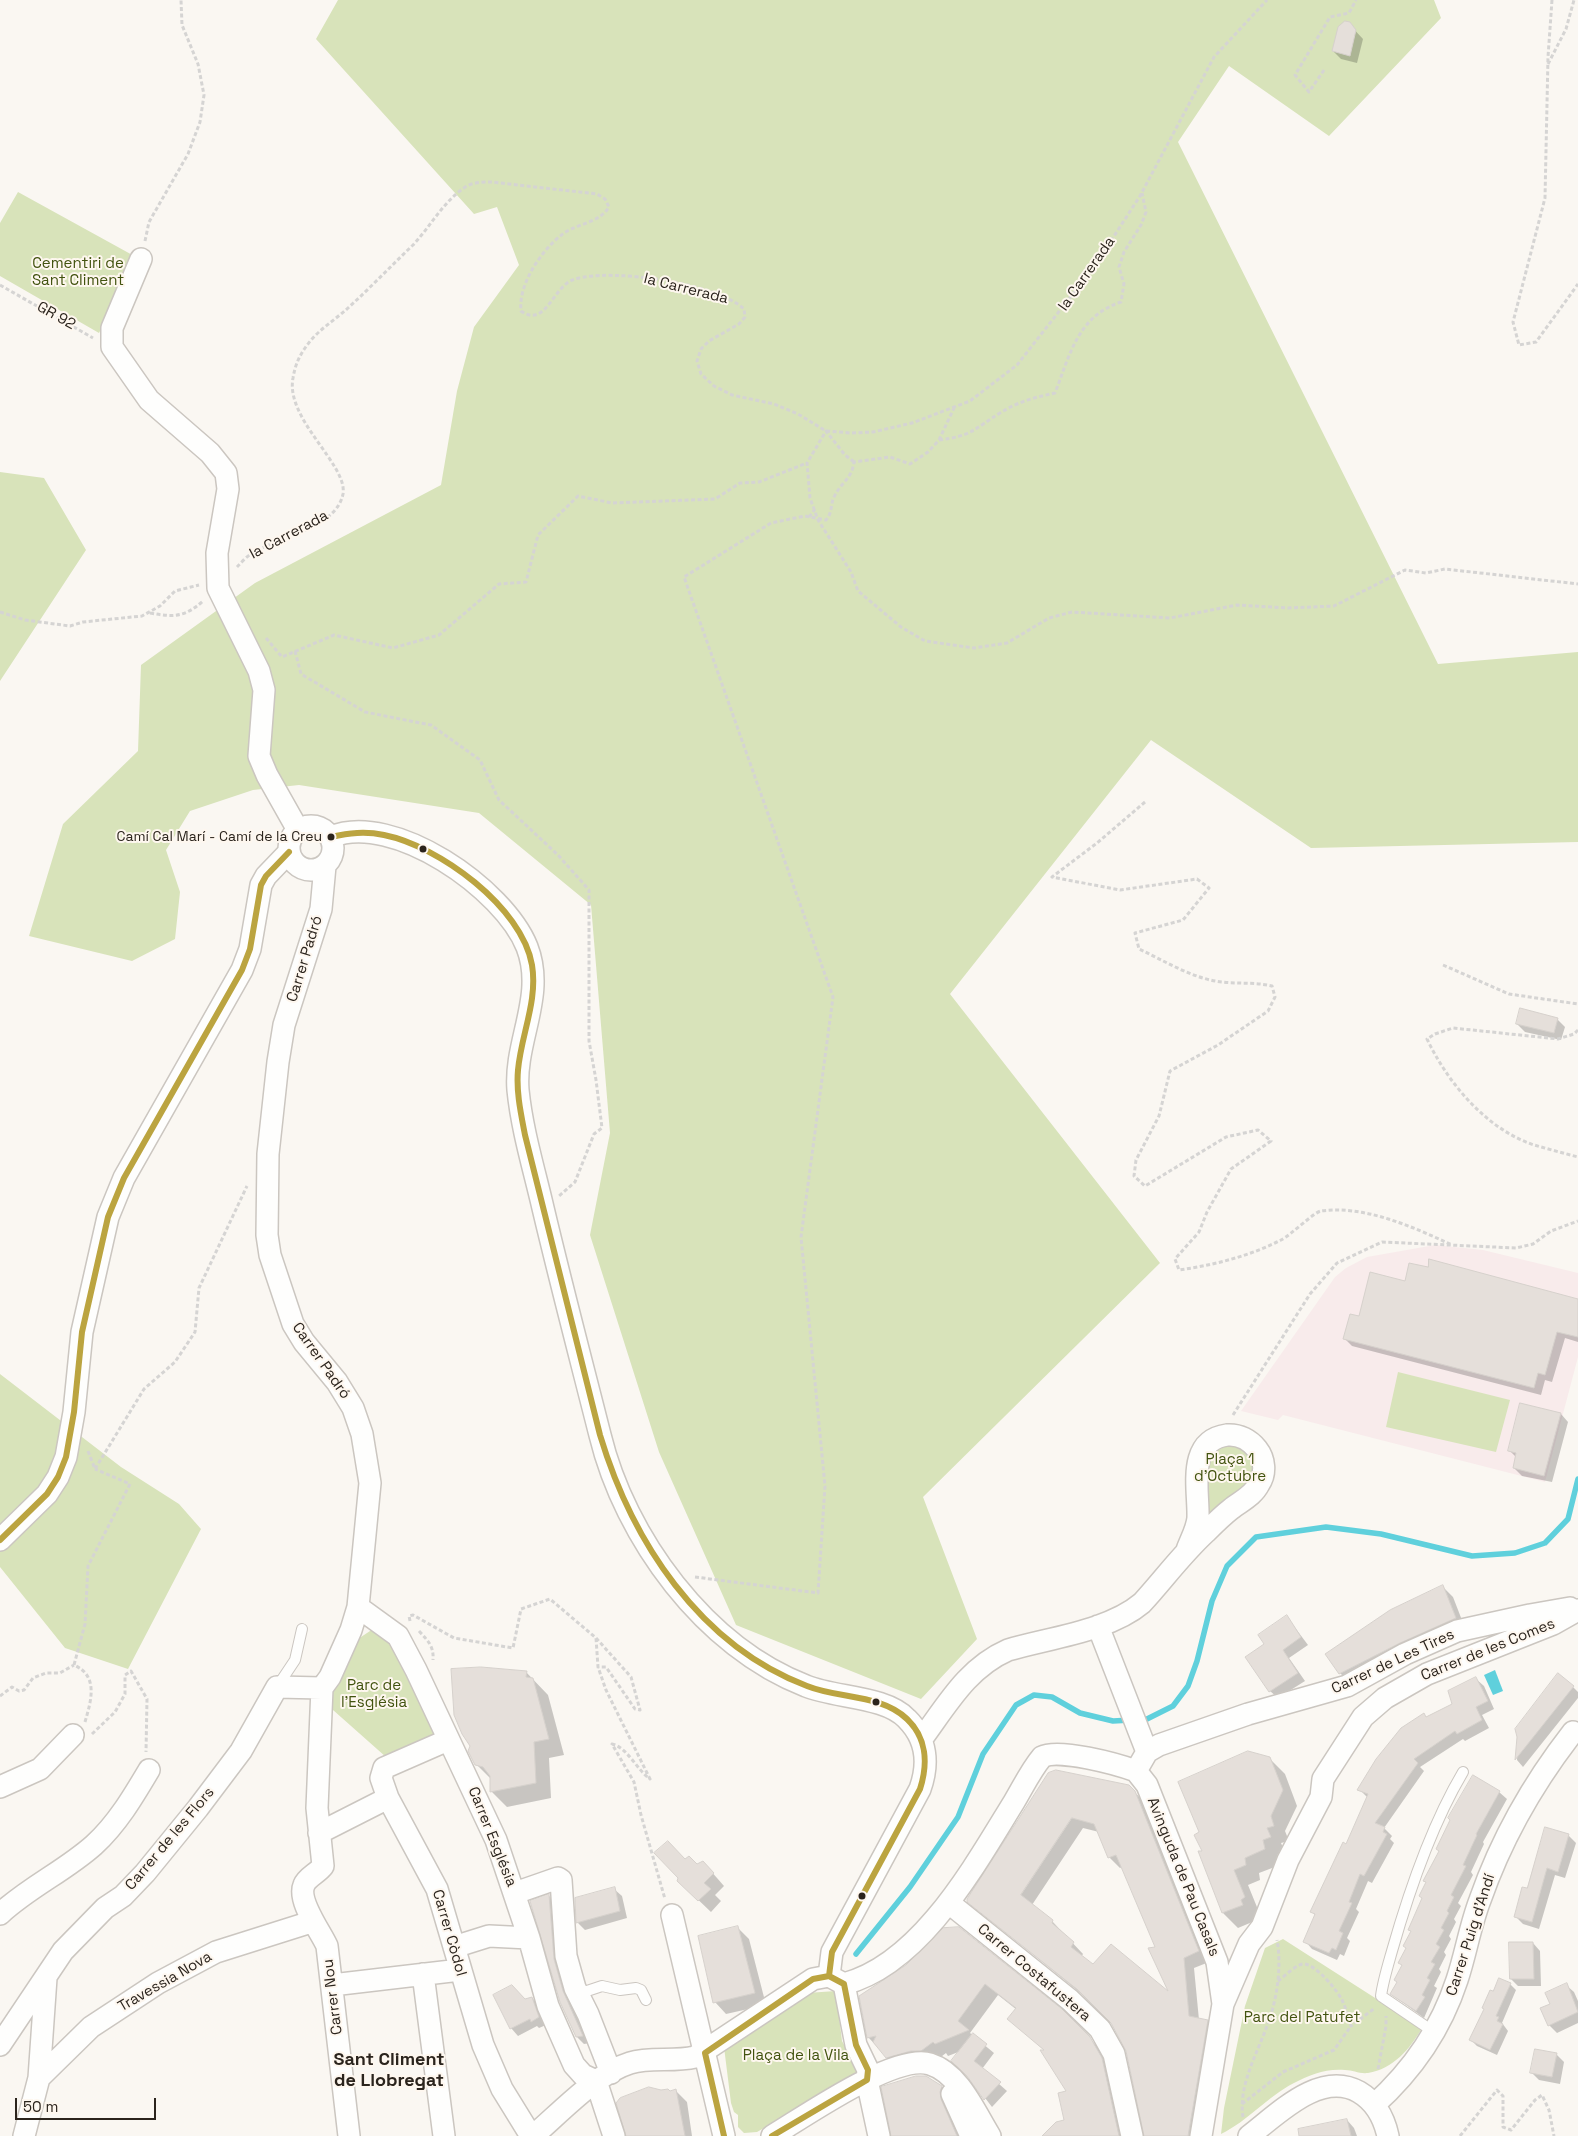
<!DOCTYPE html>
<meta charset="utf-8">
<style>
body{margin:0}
#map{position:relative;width:1578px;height:2136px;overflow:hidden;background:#faf7f2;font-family:"Space Grotesk",sans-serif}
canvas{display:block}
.scale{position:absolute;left:15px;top:2098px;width:141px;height:22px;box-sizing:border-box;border:2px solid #2b241d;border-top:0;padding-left:6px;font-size:15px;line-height:18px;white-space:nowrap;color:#2b241d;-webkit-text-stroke:4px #fef7ef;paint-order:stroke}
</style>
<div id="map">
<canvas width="1578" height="2136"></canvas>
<div class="scale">50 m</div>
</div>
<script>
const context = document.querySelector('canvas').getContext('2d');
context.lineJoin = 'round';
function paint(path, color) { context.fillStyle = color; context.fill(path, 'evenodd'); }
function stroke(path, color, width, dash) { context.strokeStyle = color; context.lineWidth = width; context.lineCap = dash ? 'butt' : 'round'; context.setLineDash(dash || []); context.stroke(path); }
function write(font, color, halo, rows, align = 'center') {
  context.font = font + ' "Space Grotesk",sans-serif'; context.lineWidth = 4; context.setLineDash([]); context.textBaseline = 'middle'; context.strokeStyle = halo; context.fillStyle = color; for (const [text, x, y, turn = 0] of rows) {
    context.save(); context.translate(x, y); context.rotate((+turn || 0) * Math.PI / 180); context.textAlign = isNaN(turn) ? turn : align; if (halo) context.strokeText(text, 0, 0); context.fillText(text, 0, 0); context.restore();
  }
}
paint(new Path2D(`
 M1435 1245 1483 1250 1578 1273V1357L1545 1482 1283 1415 1278 1420 1241 1411 1335 1277 1346 1268 1367 1257Z`), '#f8ebeb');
paint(new Path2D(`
 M338 0H1434L1441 18 1329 136 1229 66 1178 142 1438 664 1578 652V842L1311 848 1151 740 950 994 1160 1263 923 1497 977 1639 921 1699 736 1625 659 1452 590 1235 610 1133 591 905 479 813 299 785 253 790 190 811 166 850 180 892 175 939 132 961 29 936 63 824 138 751 141 665 255 583 441 485 457 391 474 327 519 265 497 207 474 214 316 39Z
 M18 192 136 257 99 333 0 276V223Z
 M0 472 44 478 86 550 0 681Z
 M1398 1372 1510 1400 1496 1452 1386 1427Z
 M0 1374 121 1467 179 1504 201 1529 128 1669 65 1648 0 1567Z
 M1230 1441 1252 1453 1254 1478 1208 1523 1207 1454Z
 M373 1629 391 1641 435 1734 433 1740 386 1757 333 1710 329 1709V1699L358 1639Z
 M1283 1939 1422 2028C1410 2049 1393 2069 1368 2073 1359 2074 1353 2070 1345 2070 1327 2068 1309 2075 1294 2083 1268 2096 1248 2121 1221 2134L1224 2108 1245 2006 1265 1948Z
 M836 1991 842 2041 859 2073 757 2132 744 2133 738 2127V2115L734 2112 731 2103 724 2047 807 1993Z`), '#d8e3ba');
paint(new Path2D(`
 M1495 1670 1503 1691 1493 1695 1484 1675Z`), '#5fd0dc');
paint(new Path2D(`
 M1349 24 1363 39 1357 63 1341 59 1333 51Z
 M1557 1019 1565 1027 1561 1040 1525 1032 1517 1024Z
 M1406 1282 1578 1301V1342L1565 1338 1552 1382 1545 1380 1541 1395 1352 1346 1344 1338 1360 1318Z
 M1561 1414 1568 1422 1552 1482 1522 1476 1514 1468 1517 1458 1510 1451Z
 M1443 1587 1453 1597 1465 1628 1350 1683 1340 1673Z
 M1287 1617 1308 1645 1289 1658 1305 1681 1278 1698 1270 1691 1265 1644Z
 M526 1672 548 1695 564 1755 549 1758 551 1798 507 1807 492 1792V1780L476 1764Z
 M1476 1679 1484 1686 1494 1709 1482 1715 1489 1728 1465 1741 1463 1739 1420 1767 1424 1771 1384 1828 1392 1836 1390 1839 1394 1843 1372 1883 1368 1881 1356 1909 1359 1912 1347 1938 1350 1941 1344 1956 1340 1954 1337 1960 1312 1949 1305 1941 1316 1916 1312 1912 1347 1846 1368 1798 1359 1789 1424 1715 1427 1718 1454 1705Z
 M1573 1687 1578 1692V1698L1523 1767 1517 1760 1518 1737Z
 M1269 1758 1285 1774 1297 1806 1285 1831 1289 1841 1281 1843 1285 1852 1277 1855 1280 1865 1259 1873 1260 1880 1248 1885 1259 1912 1255 1915 1257 1920 1238 1928 1223 1913 1200 1853 1204 1852 1200 1832Z
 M1049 1774 1129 1786 1145 1803 1209 1962 1194 1968 1199 2020 1207 2021 1217 2032 1200 2136H1145L1127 2051 1112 2022 1090 2001 968 1901ZM1083 1828 1099 1832 1109 1857 1120 1868 1122 1867 1156 1948 1171 1996 1094 1966 1081 1957 1083 1954 1052 1921 1032 1905Z
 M1499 1792 1507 1799 1483 1842 1484 1844 1471 1872 1473 1875 1458 1903 1461 1906 1454 1919 1456 1922 1449 1936 1451 1939 1444 1952 1446 1955 1439 1969 1441 1972 1434 1986 1437 1988 1424 2018 1391 1994 1398 1982 1396 1980Z
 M1568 1835 1576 1843 1565 1878 1555 1875 1539 1929 1523 1924 1515 1916 1528 1890Z
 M685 1860 697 1866 703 1862 724 1886 715 1895 721 1901 711 1912 690 1892Z
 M614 1889 622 1896 627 1918 585 1930 578 1923 576 1898Z
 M549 1896 557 1903 590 2043 584 2044 577 2037 531 1902Z
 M737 1927 749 1939 766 2005 726 2014 715 2002Z
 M944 1929 1061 2010 1102 2051 1128 2136H1044L1066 2121 1068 2092 1045 2051 1009 2019 1017 2010 998 1995 970 2033 994 2053 982 2069 1007 2091 992 2107 969 2077 961 2051 948 2056 946 2053 933 2063 899 2070 868 2037 907 1966Z
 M1533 1943 1540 1951 1541 1986H1518L1511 1979Z
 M1510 1984 1516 1990 1502 2023 1508 2031 1497 2055 1477 2046 1471 2040 1493 1993Z
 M1566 1985 1574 1992 1578 2001V2023L1557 2033 1549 2025 1551 2005Z
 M532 1998 540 2006 546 2025 539 2028 537 2026 518 2036 511 2028 525 2000Z
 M1556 2054 1564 2062 1560 2084 1539 2080 1531 2072Z
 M940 2086 948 2094 960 2136H892Z
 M676 2091 687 2102 692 2136H627L670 2092Z
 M1347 2120 1354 2128 1357 2136H1319Z`), '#0003');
stroke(new Path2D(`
 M1140 1719H1147L1173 1706 1188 1686 1197 1661 1212 1601 1227 1566 1256 1537 1326 1527 1381 1534 1472 1556 1515 1553 1545 1543 1568 1519 1578 1479
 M856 1954 910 1887 958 1817 983 1754 1016 1705 1034 1695 1052 1697 1080 1713 1113 1721 1131 1720`), '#5fd0dc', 5.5);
const building = new Path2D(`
 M1345 21 1350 22 1356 30 1350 56 1332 51 1338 27Z
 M1520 1008 1558 1018 1554 1033 1516 1024Z
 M1429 1259 1578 1299V1337L1557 1332 1545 1375 1538 1373 1534 1388 1343 1339 1350 1314 1359 1316 1370 1272 1405 1281 1409 1263 1428 1267Z
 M1520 1403 1561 1413 1544 1476 1513 1468 1516 1453 1508 1451Z
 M1443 1585 1456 1618 1400 1643 1339 1674 1325 1654 1390 1610Z
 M1287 1615 1301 1637 1283 1650 1298 1673 1269 1692 1245 1657 1264 1644 1258 1635Z
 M481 1667 527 1671 526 1677 533 1678 549 1739 534 1742 536 1783 490 1792V1776L483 1767 475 1765 468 1751 470 1746 462 1734 454 1715 451 1669Z
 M1558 1673 1574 1686 1515 1760 1517 1737 1515 1729Z
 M1476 1677 1488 1701 1476 1707 1482 1720 1457 1734 1455 1731 1414 1759 1418 1763 1375 1823 1385 1827 1383 1832 1387 1834 1364 1876 1360 1874 1349 1902 1352 1903 1339 1931 1343 1933 1336 1950 1332 1948 1329 1953 1303 1942 1315 1914 1310 1912 1343 1842 1346 1844 1368 1794 1357 1790 1376 1759 1401 1728 1424 1713 1426 1717 1452 1704 1448 1691Z
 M1248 1751 1270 1757 1283 1790 1271 1816 1274 1826 1267 1828 1271 1837 1263 1840 1265 1849 1245 1858 1246 1865 1234 1870 1245 1897 1241 1900 1243 1905 1222 1913 1198 1851H1202L1194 1835 1199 1832 1178 1782Z
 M1056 1770 1129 1785 1135 1791 1199 1951 1184 1958 1189 2016 1208 2020 1188 2136H1144L1126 2051 1111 2023 1078 1990 967 1902V1899L1048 1773ZM1072 1818 1094 1824 1108 1858 1116 1855 1155 1947 1148 1948 1168 1991 1111 1944 1093 1964 1071 1947 1074 1942 1052 1923 1053 1920 1021 1895Z
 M1473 1775 1500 1791 1476 1834 1477 1835 1463 1865 1466 1866 1451 1895 1454 1897 1447 1911 1449 1913 1441 1928 1444 1930 1436 1944 1440 1947 1431 1962 1435 1964 1427 1978 1430 1980 1422 1995 1425 1997 1416 2011 1390 1994 1397 1982 1394 1980 1402 1965 1398 1963 1406 1948 1403 1946 1411 1931 1408 1930 1422 1898 1419 1896 1426 1882 1423 1881 1439 1851 1436 1849 1450 1820 1448 1818Z
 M1545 1827 1569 1834 1558 1872 1547 1868 1532 1922 1514 1917 1522 1887 1527 1888Z
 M668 1841 685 1859 689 1856 697 1864 703 1861 714 1873 704 1883 711 1889 698 1901 677 1881 678 1878 654 1853Z
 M615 1887 620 1911 576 1923 575 1898Z
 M549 1894 554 1959 563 1991 583 2036 576 2037 560 2002 530 1901Z
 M738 1926 755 1993 713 2003 698 1936Z
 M959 1927 1062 2009 1090 2037 1102 2058 1119 2136H1042L1056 2122 1064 2120 1058 2093 1066 2091 1040 2050H1044L1007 2019 1016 2008 985 1984 958 2021 969 2030 935 2044 933 2042 921 2051H911L886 2058 873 2042 876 2036 867 2038 859 1996 906 1965 943 1928Z
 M1509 1942H1533L1534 1979H1510Z
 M1499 1978 1511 1983 1496 2016 1499 2017 1497 2021 1503 2024 1490 2050 1469 2040 1484 2009 1482 2008 1490 1990 1493 1991Z
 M1567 1983 1578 2012 1548 2026 1540 2008 1550 2004 1545 1993Z
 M512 1985 525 1999 532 1997 539 2017 531 2022 530 2019 510 2029 493 1995Z
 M973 2033 987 2044 974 2061 1001 2082 984 2100 967 2076 951 2061Z
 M1535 2049 1557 2053 1552 2077 1530 2073Z
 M916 2076H926L942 2086 940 2092 941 2099 957 2136H891L881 2087Z
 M649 2087 661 2090 668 2089 670 2091 676 2089 685 2136H626L616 2103 620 2098Z
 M1347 2119 1351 2136H1299L1298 2129Z`);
paint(building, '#e5dfda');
stroke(building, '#d6d1cc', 1);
const lane = new Path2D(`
 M277 1687 295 1660 302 1629
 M578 1994 602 1986 620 1990 636 1988 641 1990 646 2000
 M1434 2032 1381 1996C1383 1981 1388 1965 1392 1951 1409 1891 1431 1826 1463 1772`);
const street = new Path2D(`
 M141 259 112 328V347L149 400 210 453 226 473 228 489 217 553 218 588 259 671 264 690 259 756 267 775 298 830
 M289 848a22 22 0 1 1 44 0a22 22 0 1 1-44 0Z
 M331 837C393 811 504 889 527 947 546 996 514 1041 518 1090 522 1130 534 1169 543 1208 561 1284 581 1360 600 1435 625 1538 705 1647 806 1686 835 1698 886 1696 907 1719 927 1739 929 1764 920 1789L832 1952 829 1976
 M0 1540 47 1494 58 1477 66 1457 74 1412 82 1332 108 1217 124 1178 242 970 250 949 261 885 266 876 289 852
 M358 1607 398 1636 416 1670 496 1840 529 1938 548 2006 574 2065 583 2075 596 2081
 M1098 1626 1147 1752
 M322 1688 330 1677 351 1630 358 1607 370 1483 362 1434 353 1408 337 1382 304 1342 293 1324 270 1255 267 1235 268 1154 278 1062 284 1025 321 909 325 866
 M322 1688 317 1808 323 1866C318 1873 307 1877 304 1885 297 1901 321 1932 327 1946L349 2136
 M448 1740 384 1768 381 1778 388 1798 437 1889 483 2045 502 2089 531 2136
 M921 1740C947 1705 967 1668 1008 1650 1049 1638 1109 1631 1142 1603 1164 1579 1182 1554 1206 1532 1214 1524 1222 1516 1231 1509 1241 1501 1253 1496 1259 1484 1266 1474 1265 1459 1257 1449 1250 1440 1239 1434 1227 1435 1186 1441 1199 1489 1198 1518 1197 1529 1191 1539 1187 1550
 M1136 1771 1147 1752 1159 1745 1248 1714 1347 1686 1405 1654 1457 1631 1530 1615 1570 1608
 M1136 1771 1147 1785 1217 1962 1223 2004 1201 2136
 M0 1787 40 1769 73 1735
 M319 1833 388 1798
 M515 1893 558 1878 561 1880 566 1956 575 1988 588 2014 611 2073
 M949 1903 1070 2000 1100 2029 1114 2054 1132 2136
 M0 1914C29 1887 65 1871 94 1845 117 1824 133 1797 149 1770
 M672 1915 724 2136
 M454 1947 489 1936 529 1938
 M423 1974 444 2136
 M829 1976 844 1984C921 1964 975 1865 1014 1802 1023 1787 1031 1770 1042 1757 1058 1748 1117 1764 1136 1771
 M844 1984 856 2045 868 2070 867 2080 879 2136
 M332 1985 460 1970
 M1223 2004 1249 1944 1262 1927 1288 1860 1321 1797 1323 1779 1363 1717 1385 1698 1427 1674 1553 1624 1578 1610
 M0 2045 63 1951 105 1908 123 1896 145 1873 198 1808 241 1751 277 1687 322 1688
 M39 2078 91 2027 158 1983 216 1952 311 1922
 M596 2081 614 2136
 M952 2094 971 2136
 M1374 2105C1413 2070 1441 2029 1457 1980 1466 1953 1470 1926 1480 1900 1501 1840 1534 1782 1573 1732
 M24 2136 39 2078 46 1978
 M533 2136C560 2113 597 2073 630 2063 650 2057 674 2062 695 2057L813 1979 829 1976
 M772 2136C804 2117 895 2053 930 2064 959 2073 975 2112 990 2136
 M1249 2136C1278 2114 1320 2070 1359 2092 1376 2102 1384 2118 1388 2136`);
stroke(lane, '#cbc6c0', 12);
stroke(street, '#cbc6c0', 24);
stroke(new Path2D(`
 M1552 0 1548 57 1545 198 1513 322 1519 345 1536 342 1578 284
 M1548 64 1566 29 1574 0
 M1324 70 1309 92 1295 75 1330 17 1349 13 1356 0
 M145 241 149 222 188 154 200 122 204 95 198 64 182 25 181 0
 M0 285 93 338
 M939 440 954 408
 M854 462 845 455 826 431 807 463 810 498 818 520 851 572 858 591 901 627 925 641 974 648 1007 643 1049 618 1072 612 1170 618 1237 605 1288 608 1334 606 1405 570 1426 573 1445 569 1578 584
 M809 517 815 509
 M237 567C241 563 246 557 251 554 277 537 336 529 343 494 348 465 285 419 293 378 295 365 300 354 308 344 318 330 335 320 348 308 370 288 391 266 413 245 431 226 444 200 467 186 474 182 484 182 492 182L597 194 605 199 609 207C599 223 579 223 564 233 542 249 518 284 521 311 546 329 553 285 575 279 612 268 717 283 744 309L745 317 739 324 709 341 701 349 697 361 701 374 714 386 732 395 774 404 798 414 826 431 851 433 873 432 912 423 970 401 1017 365 1094 267 1140 196 1214 57 1267 0
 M0 612 25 620 70 626 83 622 142 616 160 606 175 591 199 585
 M150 613C173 617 184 618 203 601
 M266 638 282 657 334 635 393 648 439 635 499 584 526 582 538 535 578 496 612 503 715 499 740 483 759 482 807 463
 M295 651 301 674 365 712 431 725 480 760 499 800 558 855 589 890V1041L596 1080 602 1128 594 1134 575 1182 559 1196
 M1145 802 1097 843 1052 877 1120 890 1197 879 1209 888 1183 920 1135 933 1139 949C1165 961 1193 979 1222 982 1239 984 1255 982 1272 986L1275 997 1268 1011 1218 1045 1170 1071 1159 1116 1136 1160 1134 1176 1145 1186 1226 1137 1258 1130 1271 1141 1231 1169 1207 1212 1199 1232 1175 1259 1179 1270C1214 1265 1250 1256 1281 1240 1291 1235 1314 1212 1321 1211 1365 1205 1413 1227 1452 1245
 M1443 965 1509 994 1578 1004
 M1578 1030 1574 1034 1558 1039 1453 1028 1435 1034 1427 1039C1448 1083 1486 1129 1534 1145 1548 1149 1563 1153 1578 1157
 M1233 1415 1310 1294 1337 1263 1382 1242 1516 1248 1533 1244 1551 1231 1578 1221
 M88 1451 95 1469 144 1389 175 1362 195 1332 199 1288 247 1186
 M695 1577 818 1593 825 1486 801 1237 833 997 684 577 771 523 805 516 826 520C833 512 830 505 834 497 841 482 852 479 854 462L890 457 910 464 928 452 939 440C972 436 974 429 1000 413 1017 402 1036 397 1055 393 1070 354 1078 316 1121 302L1124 284 1119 267 1124 252 1141 225 1146 212 1142 193
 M410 1621 409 1616 413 1615 454 1638 513 1648 521 1609 550 1599 596 1638 598 1667 606 1690 650 1779C637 1770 627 1747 612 1744L634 1782 641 1815 665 1899
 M419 1631C428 1641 434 1646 433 1660
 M596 1638 631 1677 640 1710 635 1709 606 1667H598
 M0 1696 12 1687 19 1691 24 1690 33 1678 46 1673H60L74 1665
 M85 1722C91 1701 99 1676 74 1665L85 1624 88 1566 130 1484 95 1469
 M92 1734 115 1712 125 1694V1675L131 1671 147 1699 146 1752
 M1278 1981C1285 1976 1297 1963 1305 1964 1317 1966 1337 1990 1342 2000 1346 2008 1348 2018 1351 2026L1375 2008
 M1378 2069 1386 2026V2016
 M1242 2104 1283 2072 1334 2050 1351 2026
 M1243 2117C1238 2086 1257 2054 1267 2026 1277 2000 1282 1967 1277 1940
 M1460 2136 1497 2090 1503 2096V2127L1511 2130 1535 2100 1542 2095 1549 2110 1554 2136`), '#d5d4d3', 3, [4, 2.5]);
stroke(lane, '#fefefd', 10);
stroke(street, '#fefefd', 21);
stroke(new Path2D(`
 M331 837C349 833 365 831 384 835 439 846 522 907 532 965 538 1001 521 1035 518 1070 516 1092 521 1114 525 1135L600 1435C632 1541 699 1645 807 1686 839 1699 881 1694 907 1719 927 1738 928 1764 920 1789L832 1952 829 1976
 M0 1540 47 1494 58 1477 66 1457 74 1412 82 1332 108 1217 124 1178 242 970 250 949 261 885 266 876 289 852
 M724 2136 705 2053 813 1979 829 1976
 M772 2136 867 2080 868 2070 856 2045 844 1984 829 1976`), '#bba440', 6);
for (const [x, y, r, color] of [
 [331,837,4.5,"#2b241d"],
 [423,849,4.5,"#2b241d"],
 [876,1702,4.5,"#2b241d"],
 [862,1896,4.5,"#2b241d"]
]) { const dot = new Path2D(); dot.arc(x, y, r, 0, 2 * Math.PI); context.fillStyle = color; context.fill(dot); stroke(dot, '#fef7ef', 2); }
write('14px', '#2b241d', '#fef7ef', [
 ["Camí Cal Marí - Camí de la Creu",322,837]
], 'right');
write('15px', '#42530f', '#fef7ef', [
 ["Cementiri de",78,264],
 ["Sant Climent",78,281],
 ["Plaça 1",1230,1460],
 ["d'Octubre",1230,1477],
 ["Parc de",374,1686],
 ["l'Església",374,1703],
 ["Parc del Patufet",1302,2018],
 ["Plaça de la Vila",796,2056]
]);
write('15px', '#2b241d', '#fef7ef', [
 ["la Carrerada",1087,274,-55],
 ["la Carrerada",686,289,14],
 ["GR 92",56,316,29],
 ["la Carrerada",289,535,-28],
 ["Carrer Padró",305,959,-73],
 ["Carrer Padró",321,1361,55],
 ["Carrer de les Comes",1488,1650,-22],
 ["Carrer de Les Tires",1393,1662,-25],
 ["Carrer Església",492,1837,68],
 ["Carrer de les Flors",170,1839,-50],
 ["Avinguda de Pau Casals",1183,1877,68],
 ["Carrer Còdol",449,1933,74],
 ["Carrer Puig d'Andí",1471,1935,-72],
 ["Carrer Costafustera",1034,1973,40],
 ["Travessia Nova",165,1982,-30],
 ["Carrer Nou",333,1997,-97]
]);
write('bold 18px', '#2b241d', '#fef7ef', [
 ["Sant Climent",389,2060],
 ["de Llobregat",389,2081]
]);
</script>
